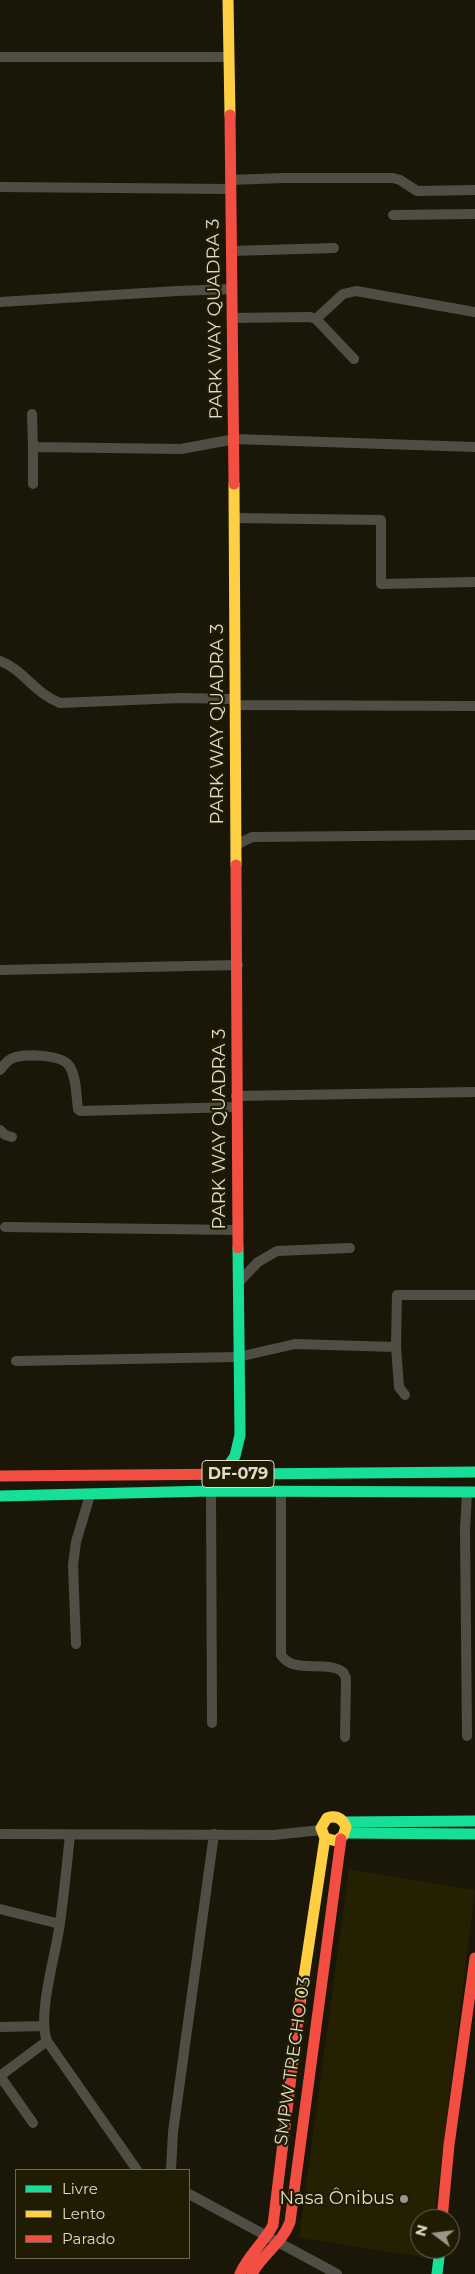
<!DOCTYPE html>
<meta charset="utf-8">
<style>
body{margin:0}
#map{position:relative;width:475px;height:2274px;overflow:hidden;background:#1a1709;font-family:Montserrat,sans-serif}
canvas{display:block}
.legend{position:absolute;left:15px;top:2169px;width:175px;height:90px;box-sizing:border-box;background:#201c03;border:1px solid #6c6853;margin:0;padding:6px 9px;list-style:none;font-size:15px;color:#dddbcc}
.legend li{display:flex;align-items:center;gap:10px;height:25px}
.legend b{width:25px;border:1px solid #6c6853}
.north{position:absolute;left:410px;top:2209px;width:50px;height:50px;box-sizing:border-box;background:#201c03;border:1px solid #6c6853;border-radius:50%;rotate:285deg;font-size:14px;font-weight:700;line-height:20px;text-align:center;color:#dddbcc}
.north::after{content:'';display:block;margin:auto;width:18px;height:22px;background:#999688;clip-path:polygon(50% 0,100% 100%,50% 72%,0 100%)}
</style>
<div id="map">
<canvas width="475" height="2274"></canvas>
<ul class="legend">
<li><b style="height:6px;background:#16e098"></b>Livre</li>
<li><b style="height:6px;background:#ffcf43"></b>Lento</li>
<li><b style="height:6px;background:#f24e42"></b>Parado</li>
</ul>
<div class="north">N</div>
</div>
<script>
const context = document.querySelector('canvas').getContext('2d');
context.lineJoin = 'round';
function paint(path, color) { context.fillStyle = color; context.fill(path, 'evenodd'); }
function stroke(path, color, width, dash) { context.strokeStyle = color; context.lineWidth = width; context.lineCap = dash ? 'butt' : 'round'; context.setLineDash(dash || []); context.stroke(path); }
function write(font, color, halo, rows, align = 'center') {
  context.font = font + ' Montserrat,sans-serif'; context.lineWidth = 4.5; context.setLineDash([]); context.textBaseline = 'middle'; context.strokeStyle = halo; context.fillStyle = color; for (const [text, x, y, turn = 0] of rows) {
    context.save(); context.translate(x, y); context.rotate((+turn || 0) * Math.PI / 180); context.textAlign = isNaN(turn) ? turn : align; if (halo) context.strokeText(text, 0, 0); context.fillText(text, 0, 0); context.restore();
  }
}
paint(new Path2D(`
 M349 1869 475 1890 434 2219H420V2249H430L429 2258 299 2238Z`), '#242001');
stroke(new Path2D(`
 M0 57H228
 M230 180 283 178H393L400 180 417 191 475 190
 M0 187 230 189
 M393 215 475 214
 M231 251 334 248
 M0 302 177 291 232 289
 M232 318 310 317 316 319 354 359
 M316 319 343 294 356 291 475 312
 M32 414 33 447 181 449 235 439 475 447
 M33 447V484
 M234 518 381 520V584L475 582
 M0 661C23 669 35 694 60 703L180 698 235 699
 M235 705 475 706
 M236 845 252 837 475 835
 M0 970 238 965
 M0 1070C3 1066 7 1061 11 1059 23 1053 63 1054 70 1067 77 1079 76 1096 78 1109L80 1111 237 1107
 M236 1096 475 1092
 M0 1130 5 1135 12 1137
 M5 1227 238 1230
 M238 1283 258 1262 277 1251 350 1248
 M396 1347 397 1295H475
 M16 1361 238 1357 295 1344 396 1347 399 1387 405 1395
 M211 1491 212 1723
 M281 1492V1655C294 1675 325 1659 343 1672L346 1678 345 1737
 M76 1644 73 1565 76 1542 90 1495
 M467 1736 465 1530 467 1492
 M0 1834 274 1835 321 1830
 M70 1835C67 1864 64 1894 60 1923 56 1954 37 2014 47 2041L137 2170
 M0 1909 60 1924
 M0 2027 44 2026
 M0 2076 47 2041
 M0 2076 33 2123
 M171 2170 173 2132 214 1834
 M189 2194 337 2274`), '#504e44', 10);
stroke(new Path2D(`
 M244 1474 475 1472
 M222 1475 235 1456 240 1435 238 1248
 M0 1496 211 1491 475 1492
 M344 1822 475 1821
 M345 1833 475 1834
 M437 2274 440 2249`), '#16e098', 11);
stroke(new Path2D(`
 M228 0 230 115
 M234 484 236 865
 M300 2003 325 1838 321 1828 327 1818C336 1815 342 1818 346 1827L343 1836 336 1841 325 1838`), '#ffcf43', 11);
stroke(new Path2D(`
 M230 115 234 484
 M236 865 238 1248
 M0 1476 244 1474
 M442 2219 449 2145 475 1958
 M240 2274C248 2255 264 2243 273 2225L300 2003
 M252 2274C262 2254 282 2244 290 2222L341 1839`), '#f24e42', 11);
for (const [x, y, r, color] of [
 [404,2199,5,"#999688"]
]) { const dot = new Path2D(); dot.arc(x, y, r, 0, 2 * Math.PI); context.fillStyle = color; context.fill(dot); stroke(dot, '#201c03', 2); }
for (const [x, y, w] of [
 [238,1474,72]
]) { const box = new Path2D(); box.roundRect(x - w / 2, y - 13.5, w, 27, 4); context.fillStyle = '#201c03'; context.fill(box); stroke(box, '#dddbcc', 1); }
write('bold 16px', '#dddbcc', null, [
 ["DF-079",238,1474]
]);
write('18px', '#dddbcc', '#201c03', [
 ["PARK WAY QUADRA 3",215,319,-91],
 ["PARK WAY QUADRA 3",218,724,-90],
 ["PARK WAY QUADRA 3",220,1129,-90],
 ["SMPW TRECHO 03",293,2061,-82]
]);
write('18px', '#dddbcc', '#201c03', [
 ["Nasa Ônibus",394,2199]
], 'right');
</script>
